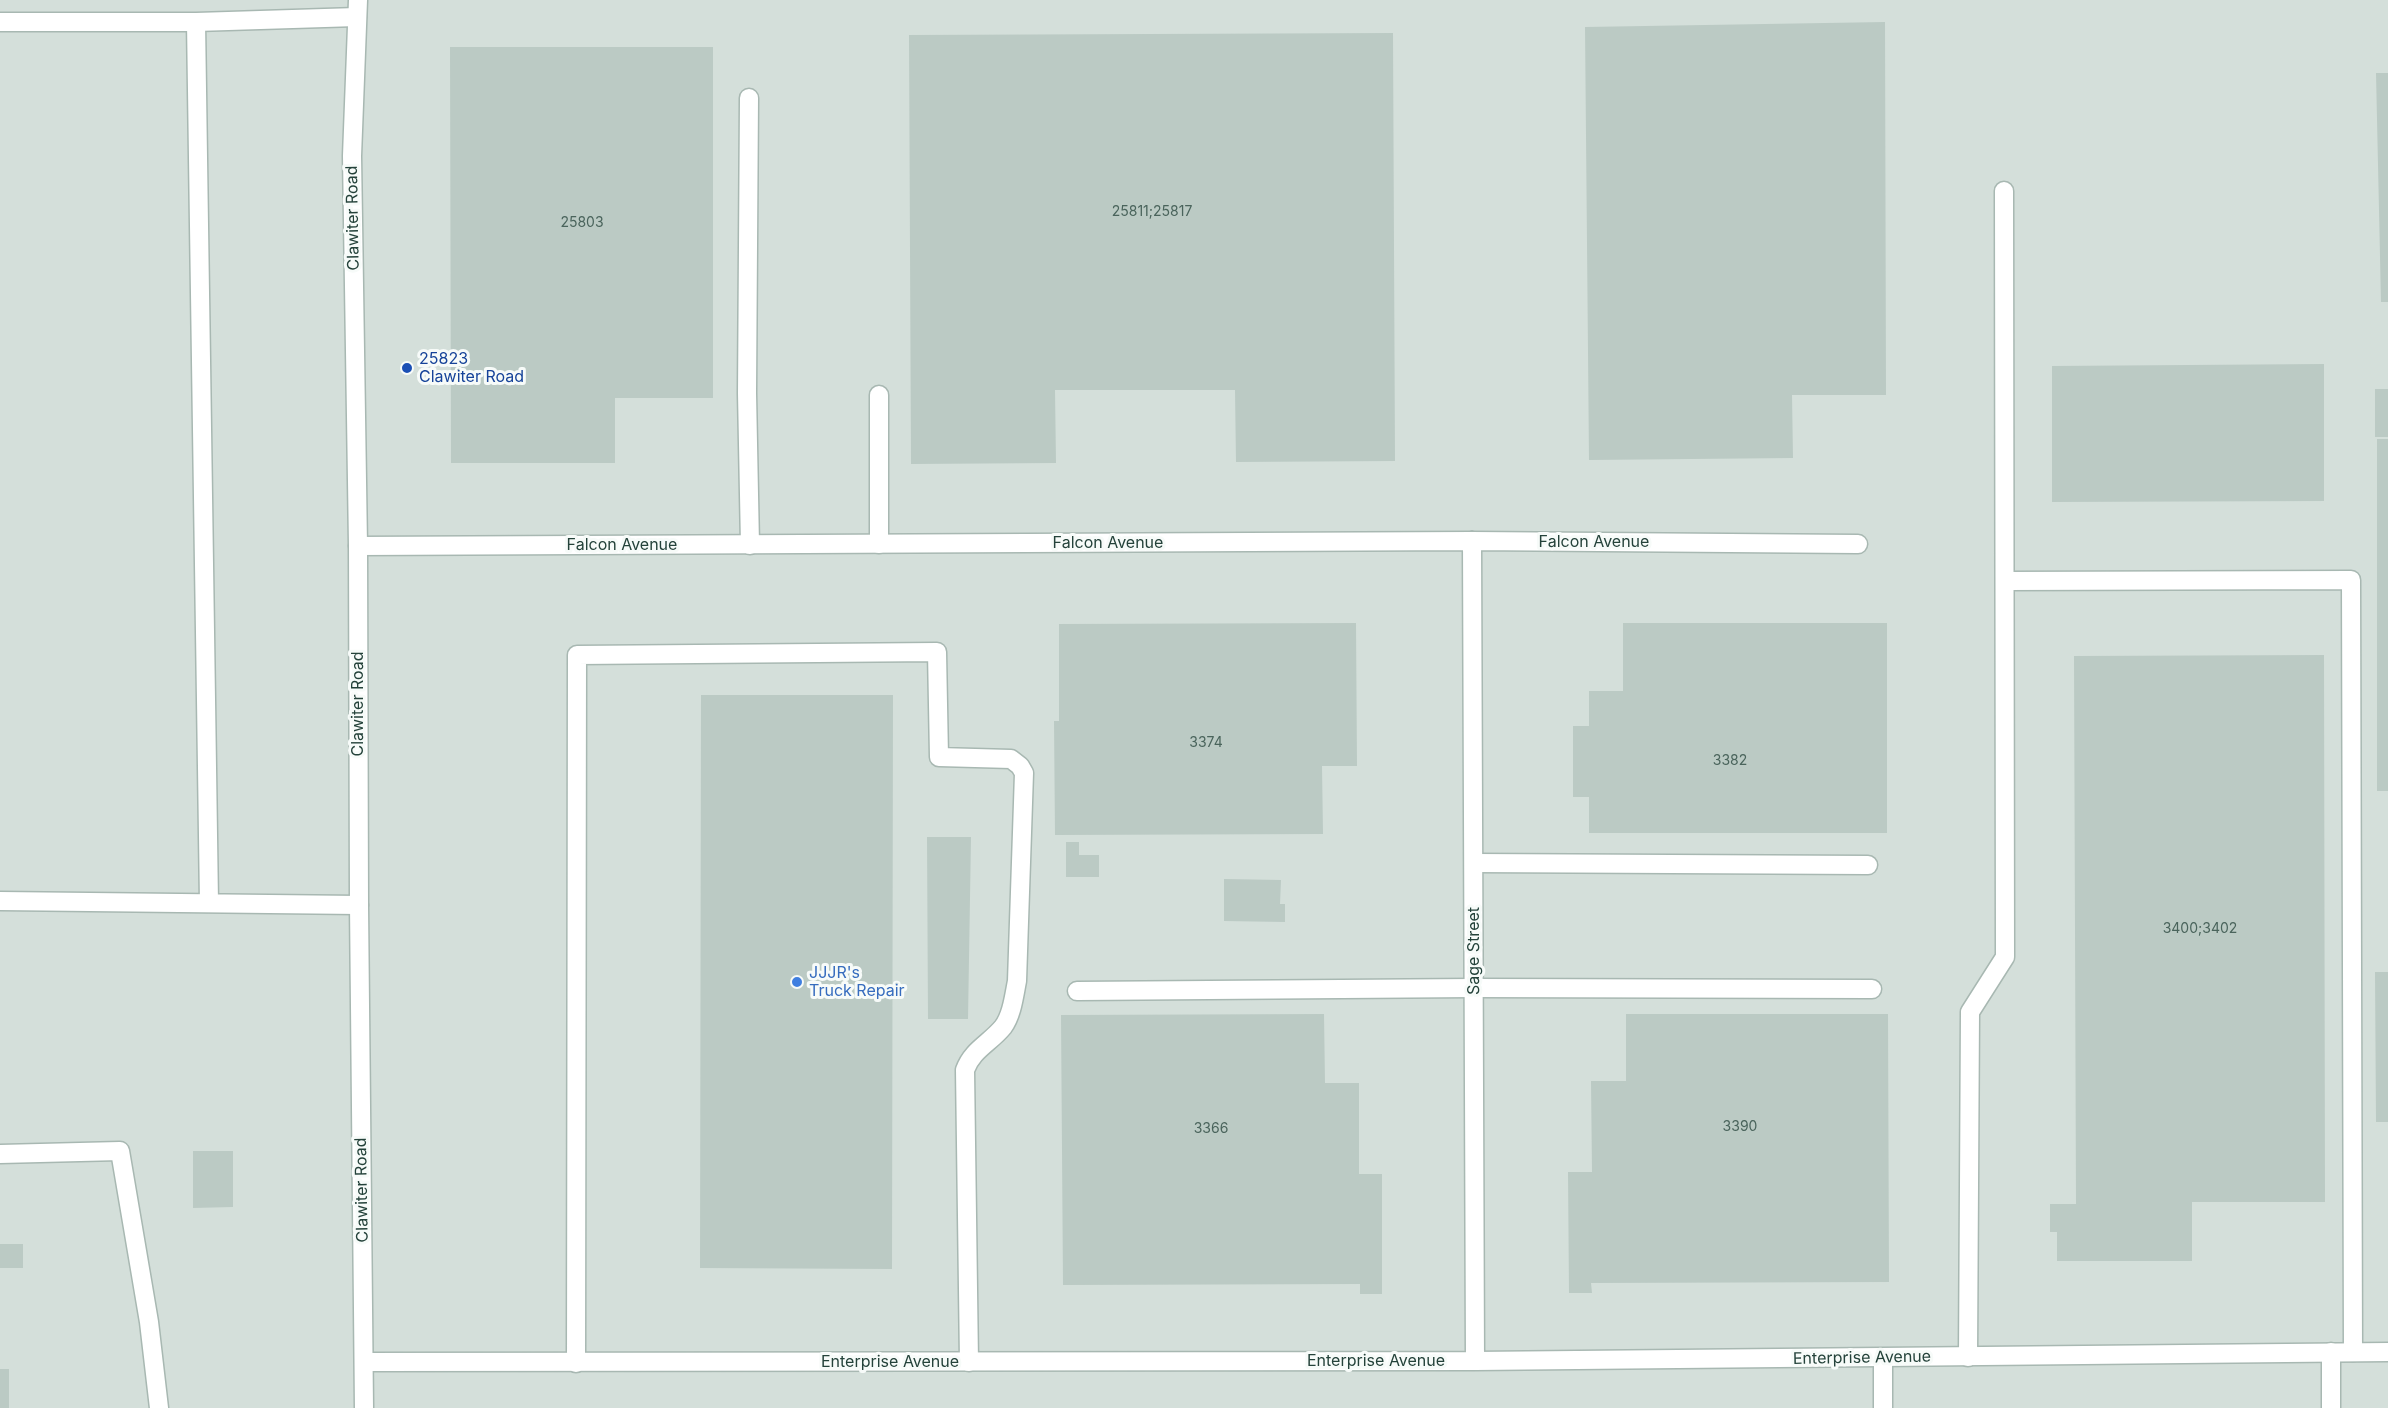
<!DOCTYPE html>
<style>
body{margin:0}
canvas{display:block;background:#e6efeb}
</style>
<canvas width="2388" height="1408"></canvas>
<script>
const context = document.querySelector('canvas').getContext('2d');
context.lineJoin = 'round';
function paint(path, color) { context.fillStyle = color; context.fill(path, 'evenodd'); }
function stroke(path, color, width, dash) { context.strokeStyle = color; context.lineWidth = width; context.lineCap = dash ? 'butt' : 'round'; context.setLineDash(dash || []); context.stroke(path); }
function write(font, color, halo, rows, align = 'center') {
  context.font = font + ' Inter,sans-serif'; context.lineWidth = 6; context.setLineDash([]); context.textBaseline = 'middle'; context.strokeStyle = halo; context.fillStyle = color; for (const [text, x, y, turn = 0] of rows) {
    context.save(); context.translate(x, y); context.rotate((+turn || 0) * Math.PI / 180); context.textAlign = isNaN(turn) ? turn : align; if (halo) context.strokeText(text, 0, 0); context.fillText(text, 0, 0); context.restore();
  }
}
paint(new Path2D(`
 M0 0H2388V1408H0Z`), '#d4dfda');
paint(new Path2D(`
 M1885 22 1886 395H1792L1793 458 1589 460 1585 27Z
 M1393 33 1395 461 1236 462 1235 390H1055L1056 463 911 464 909 35Z
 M450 47H713V398H615V463H451Z
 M2376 73H2388V302H2381Z
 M2324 364V501L2052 502V366Z
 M2375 389H2388V437H2375Z
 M2377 439H2388V791H2377Z
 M1356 623 1357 766H1322L1323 834 1055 835 1054 721H1059V624Z
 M1623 623H1887V833H1589V797H1573V726H1589V691H1623Z
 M2324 655 2325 1202H2192V1261H2057V1232H2050V1204H2076L2074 656Z
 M701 695H893L892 1269 700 1268Z
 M927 837H971L968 1019H928Z
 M1066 842H1079V855H1099V877H1066Z
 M1224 879 1281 880 1280 904H1285V922L1224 921Z
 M2375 972H2388V1122H2376Z
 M1324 1014 1325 1083H1359V1174H1382V1294H1360V1284L1063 1285 1061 1015Z
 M1626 1014H1888L1889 1282 1591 1283 1592 1293H1569L1568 1172H1592L1591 1081H1626Z
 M193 1151H233V1207L193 1208Z
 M0 1244H23V1268H0Z
 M0 1369H9V1408H0Z`), '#bbcac4');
const service = new Path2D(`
 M0 22H196L357 17
 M196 22 209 903
 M749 98 747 393 750 545
 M879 395V544
 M2005 581 2351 580 2353 1352
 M1474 863 1868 865
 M0 901 359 905
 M1077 991 1474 988 1872 989
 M0 1154 120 1151 149 1322 159 1408
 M2331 1352V1408
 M1968 1357 1970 1012 2005 957 2004 191
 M576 1363 577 655 937 652 939 757 1011 759 1020 766 1024 773 1017 981C1014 996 1012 1015 1003 1027 990 1043 972 1050 965 1070L969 1362
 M1883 1408V1358`);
const minor = new Path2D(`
 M1472 541 1475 1361
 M358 546 1472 541 1858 544
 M364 1362 1475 1361 2388 1352`);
const tertiary = new Path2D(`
 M358 0 352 156 358 546 359 905 364 1408`);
stroke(service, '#a8b8b2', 21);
stroke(minor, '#a8b8b2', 21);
stroke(tertiary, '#a8b8b2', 21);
stroke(service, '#fff', 18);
stroke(minor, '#fff', 18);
stroke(tertiary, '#fff', 18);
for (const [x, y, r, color] of [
 [407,368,6,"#1a4fb4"],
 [797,982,6,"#3f7fe0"]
]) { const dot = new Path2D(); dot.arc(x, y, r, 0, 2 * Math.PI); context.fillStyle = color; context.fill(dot); stroke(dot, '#f7fbf9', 2); }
write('14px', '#4a645c', null, [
 ["25811;25817",1152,212],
 ["25803",582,223],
 ["3374",1206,743],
 ["3382",1730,761],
 ["3400;3402",2200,929],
 ["3390",1740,1127],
 ["3366",1211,1129]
]);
write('16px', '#24423a', '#f7fbf9', [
 ["Clawiter Road",353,218,-91],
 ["Falcon Avenue",1594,542],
 ["Falcon Avenue",1108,543],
 ["Falcon Avenue",622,545],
 ["Clawiter Road",358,704,-90],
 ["Sage Street",1474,951,-90],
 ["Clawiter Road",362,1190,-91],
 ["Enterprise Avenue",1862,1358,-1],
 ["Enterprise Avenue",1376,1361],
 ["Enterprise Avenue",890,1362]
]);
write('16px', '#164399', '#f7fbf9', [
 ["25823",419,359],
 ["Clawiter Road",419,377]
], 'left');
write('16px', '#366cbe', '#f7fbf9', [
 ["JJJR's",809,973],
 ["Truck Repair",809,991]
], 'left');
</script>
